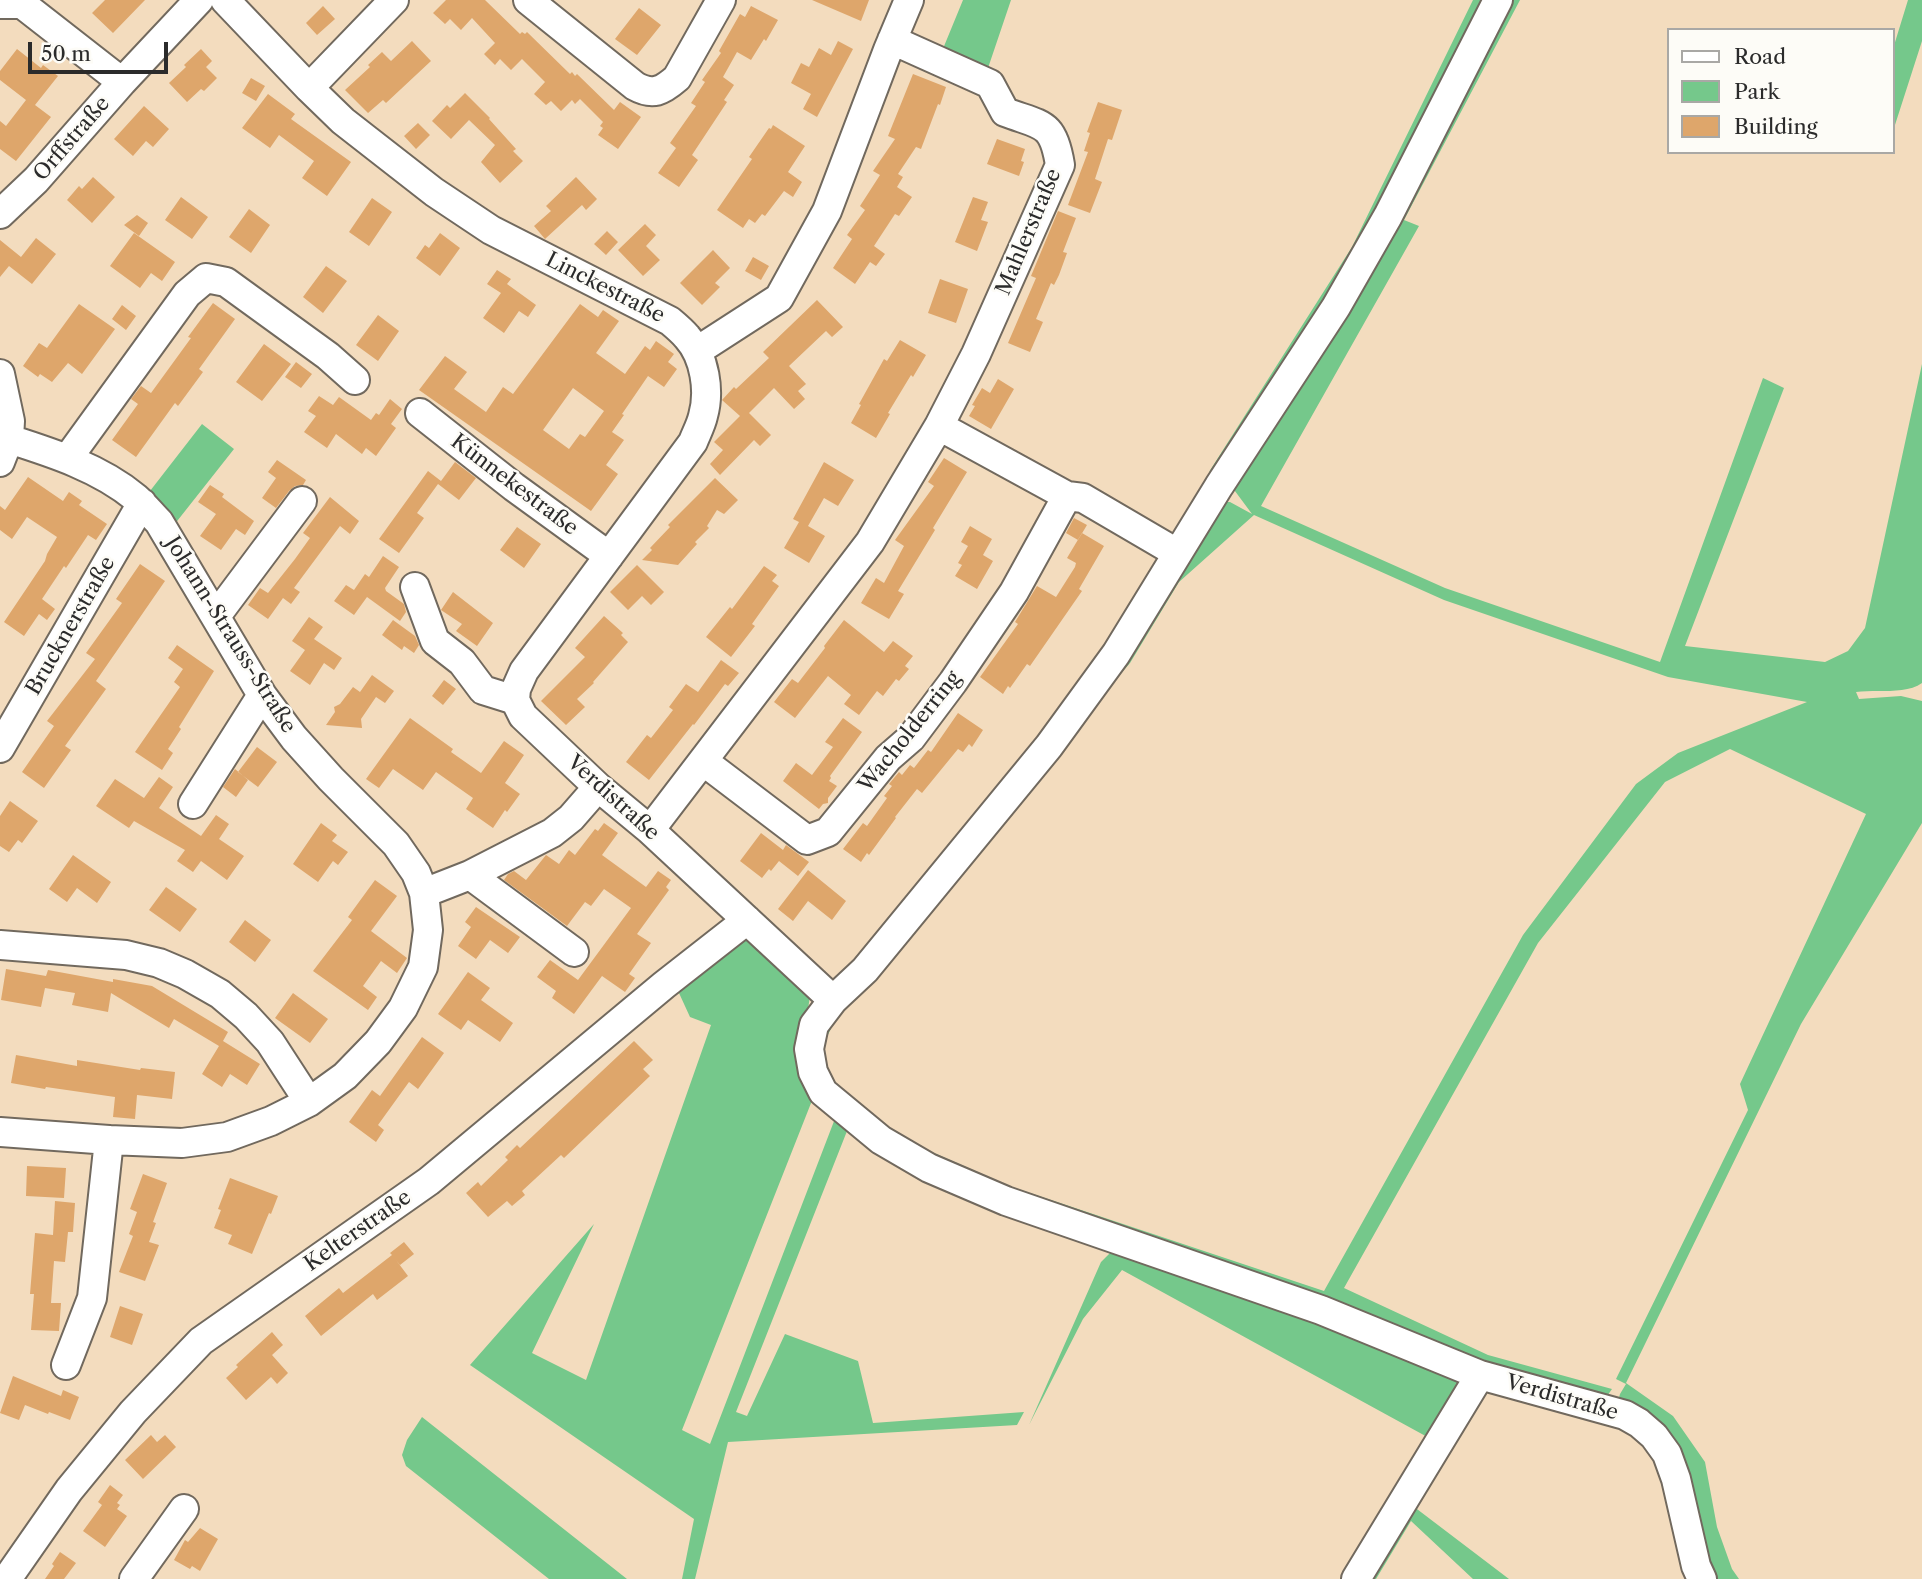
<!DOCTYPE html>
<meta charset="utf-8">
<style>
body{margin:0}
#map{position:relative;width:1922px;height:1579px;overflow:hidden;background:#f3dcbe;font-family:"Libre Caslon Text",serif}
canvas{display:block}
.legend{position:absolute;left:1667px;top:28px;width:228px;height:126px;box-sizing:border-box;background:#fdfcf7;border:2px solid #a9a8a5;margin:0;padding:9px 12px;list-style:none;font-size:21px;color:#2b2b2b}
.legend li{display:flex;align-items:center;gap:14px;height:35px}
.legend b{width:35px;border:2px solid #a9a8a5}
.scale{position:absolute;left:28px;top:42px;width:140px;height:32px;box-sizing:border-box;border:4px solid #2b2b2b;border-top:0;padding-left:9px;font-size:21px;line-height:24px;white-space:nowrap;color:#2b2b2b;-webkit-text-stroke:5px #fdfcf7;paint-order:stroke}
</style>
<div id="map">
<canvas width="1922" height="1579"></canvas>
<ul class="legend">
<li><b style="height:9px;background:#fff"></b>Road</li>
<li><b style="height:19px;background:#75c88b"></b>Park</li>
<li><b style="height:19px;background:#dea66b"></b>Building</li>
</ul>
<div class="scale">50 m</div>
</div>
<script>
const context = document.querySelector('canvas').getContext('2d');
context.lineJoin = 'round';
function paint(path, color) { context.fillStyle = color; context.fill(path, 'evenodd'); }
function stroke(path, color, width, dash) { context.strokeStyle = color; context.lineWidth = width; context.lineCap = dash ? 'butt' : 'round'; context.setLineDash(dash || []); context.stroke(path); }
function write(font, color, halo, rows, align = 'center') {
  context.font = font + ' "Libre Caslon Text",serif'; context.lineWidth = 5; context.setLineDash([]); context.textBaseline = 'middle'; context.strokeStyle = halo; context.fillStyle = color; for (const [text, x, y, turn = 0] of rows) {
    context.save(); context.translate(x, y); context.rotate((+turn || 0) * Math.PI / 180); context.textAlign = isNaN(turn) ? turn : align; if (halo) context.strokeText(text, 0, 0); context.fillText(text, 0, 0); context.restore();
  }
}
paint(new Path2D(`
 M963 0H1011L987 71 940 56Z
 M1473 0H1490L1381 213 1226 459 1209 472 1352 247Z
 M1507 0H1520L1404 220 1419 226 1261 506 1445 588 1660 662 1763 378 1784 388 1685 646 1825 662 1848 651 1865 628 1922 364V683C1905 695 1876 689 1856 692L1859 699 1901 696 1922 701V823L1801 1024 1626 1383 1673 1416 1705 1462 1717 1527 1732 1569 1739 1579H1709C1689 1531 1694 1472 1658 1432 1647 1419 1632 1413 1617 1405L1620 1394 1626 1384 1616 1379 1748 1110 1740 1084 1866 814 1730 749 1665 782 1538 943 1344 1288 1488 1355 1612 1389 1603 1402C1564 1391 1524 1382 1486 1369 1430 1351 1378 1323 1323 1303 1264 1282 1203 1263 1143 1242 1047 1210 944 1181 862 1119 845 1106 824 1090 819 1067 808 1026 846 996 871 970L838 1014 824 1043 825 1064 832 1084 853 1104 887 1127 934 1153 1012 1187 1324 1291 1523 935 1636 784 1678 753 1807 702 1668 677 1444 600 1254 515 1179 582 1130 663 1060 745 1121 658 1200 525 1217 502H1230L1252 514 1229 483 1339 313 1395 216Z
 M1908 0H1922V41L1894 128H1892V52Z
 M202 424 234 449 174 525 150 491Z
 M746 927 811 989 802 1050 815 1093 682 1430 710 1444 836 1116 849 1126 736 1412 747 1416 785 1334 858 1361 873 1423 1024 1412 1017 1425 728 1442 695 1579H682L694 1519 470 1365 594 1224 532 1353 586 1380 711 1025 690 1017 679 993 680 983Z
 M1122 1249 1455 1373 1463 1387 1431 1439 1122 1270 1083 1319 1029 1425 1101 1262 1110 1253Z
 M422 1417 627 1579H549L406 1466 402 1455 407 1440Z
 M1409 1503 1509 1579H1473L1411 1521 1376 1579H1363Z`), '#75c88b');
paint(new Path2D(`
 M105 0H145L113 33 92 13Z
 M446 0H485L520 34 522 32 525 34 527 32 570 74 572 72 575 76 577 74 614 110 620 102 641 117 618 149 598 135 603 128 600 126 603 122 580 99 575 104 572 100 561 111 551 101 546 105 534 94 545 82 522 59 511 70 500 59 495 65 484 54 495 43 472 18 461 30 450 19 445 24 433 13Z
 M812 0H869L861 21Z
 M323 6 335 19 317 35 306 23Z
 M751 6 778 20 766 41 764 39 751 60 737 52 723 77 734 85 724 100 727 102 692 155 698 160 679 187 658 173 676 148 670 143 696 106 691 103 705 82 702 80 721 53 719 51 740 14 745 17Z
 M639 8 661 25 637 55 615 39Z
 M412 41 431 61 386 103 383 100 368 113 345 90 370 67 368 65 382 52 391 61Z
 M838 41 853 49 817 117 803 109 811 94 791 83 801 63 809 67 819 48 831 55Z
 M17 49 41 68 43 65 58 76 35 105 51 117 16 161 0 149V121L6 126 26 100 0 80V71Z
 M201 49 212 61 206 67 217 78 204 91 201 89 187 102 169 83 186 67 184 65Z
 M913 74 946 87 940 105 938 104 921 149 916 147 898 174 903 177 897 187 912 197 899 216 895 214 874 246 885 254 876 266 870 262 855 284 833 268 852 239 847 235 865 210 860 206 880 175 873 171 895 139 888 136Z
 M251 78 265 86 256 101 242 93Z
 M465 93 490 118 489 119 516 149 513 151 523 161 500 183 481 162 495 145 469 120 451 139 432 121 447 105 450 108Z
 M268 94 295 114 291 119 351 162 327 196 302 178 314 161 279 135 270 148 242 128Z
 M1098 102 1122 110 1112 140 1108 139 1095 179 1102 182 1090 213 1068 205 1088 152 1084 151 1090 133 1087 132Z
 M144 106 169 129 153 147 146 141 133 156 114 139Z
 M418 123 430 135 416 149 404 136Z
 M773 125 805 146 788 172 802 182 793 197 784 191 765 216 762 214 755 223 749 219 743 228 717 210 752 159 749 157 769 128 771 129Z
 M997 139 1025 149 1021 161 1024 162 1019 176 987 164Z
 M93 177 115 197 92 223 67 200 79 186 82 189Z
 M576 177 597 199 586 210 582 205 545 239 534 226 551 211 546 206Z
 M181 197 208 217 192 239 165 220Z
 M973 197 988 202 981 220 988 222 977 251 955 242Z
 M372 198 392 212 369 246 349 232Z
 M249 209 270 225 251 253 229 237Z
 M1058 211 1076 218 1063 252 1067 253 1059 275 1054 285 1051 283 1036 319 1043 322 1030 352 1008 343 1036 278 1031 276Z
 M137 215 148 223 139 236 124 225Z
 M645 224 656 235 646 246 660 260 643 276 618 250Z
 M607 231 618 242 606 255 594 244Z
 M134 233 175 262 162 281 151 273 140 288 110 266Z
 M440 233 460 248 440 276 416 258 425 245 429 248Z
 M36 238 56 254 32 284 9 266 0 277V240L21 257Z
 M713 250 730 268 715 283 720 287 702 305 680 283Z
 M753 257 769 266 761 280 745 271Z
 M326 266 347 281 323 313 303 297Z
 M497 270 511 279 507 284 536 305 528 317 519 311 504 333 483 318 501 293 487 284Z
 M940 279 968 289 956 323 928 313Z
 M817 300 843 327 832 337 826 331 789 366 806 384 798 391 805 399 794 409 774 388 749 413 771 435 760 446 754 440 720 475 710 464 723 450 714 442 740 416 722 400 734 387 736 389 769 358 763 352Z
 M213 303 235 319 199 369 203 372 178 406 175 403 136 457 112 440 138 404 131 399 141 386 151 393 191 338 188 337Z
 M79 304 115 329 82 374 68 363 52 382 40 374 38 377 23 366 39 343 47 348Z
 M580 304 598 317 603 310 619 321 596 353 625 374 645 346 650 350 656 341 674 354 668 362 677 369 664 387 648 376 622 414 624 415 612 432 624 440 606 465 618 474 591 511 419 390 445 356 467 372 454 389 486 412 503 387 513 394ZM573 388 604 411 585 437 580 434 569 449 543 430Z
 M122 305 136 316 126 330 112 319Z
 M378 315 399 331 378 361 356 345Z
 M900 340 926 355 913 377 911 375 888 413 890 414 876 438 851 423 861 405 859 404 884 359 887 361Z
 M264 344 291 364 262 401 236 382Z
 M296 362 312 374 301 388 285 377Z
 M998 379 1014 389 991 429 969 416 975 406 972 405 982 388 990 393Z
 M319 396 333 405 339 397 371 420 376 413 379 415 390 399 402 409 391 424 396 428 376 456 366 448 362 454 336 434 327 448 304 432 316 416 308 411Z
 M944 458 967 472 933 528 935 530 898 591 904 594 889 619 861 603 876 578 884 583 904 546 895 540 934 486 928 482Z
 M277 460 306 480 303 485 295 486 289 491 276 508 262 498 276 478 268 472Z
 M455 462 476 478 459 500 438 484 417 513 424 518 399 553 379 539 428 471 441 481Z
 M824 462 854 480 838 506 824 498 808 526 825 536 809 563 784 548 799 522 793 519Z
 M28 477 63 501 69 492 82 501 79 505 107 524 96 540 88 535 66 568 64 566 42 599 55 609 47 620 39 614 24 636 4 622 45 561 47 554 57 537 27 517 12 539 0 530V506L5 510Z
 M715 478 738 500 724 514 717 510 707 526 709 528 695 542 697 544 678 565 642 560 652 550 650 548 670 527 668 525Z
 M210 485 224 494 222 497 254 521 245 535 236 529 221 550 200 536 216 514 198 502Z
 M330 497 359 521 350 534 340 526 294 588 300 592 291 604 283 598 268 619 248 605 260 588 268 593 295 559 310 538 303 533Z
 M1074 518 1087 525 1078 540 1066 533Z
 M970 526 992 539 983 555 993 561 977 589 955 576 962 565 958 563 968 546 961 542Z
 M517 527 541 544 524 568 500 550Z
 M1082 533 1104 546 1079 589 1082 591 1030 666 1027 664 1010 688 1008 686 1003 694 980 677 1018 624 1015 622 1037 586 1056 597 1075 567 1076 563 1067 558Z
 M383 556 399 567 385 588 386 591 404 604 406 612 400 621 367 597 354 615 334 601 346 585 354 590 365 574 369 577Z
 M140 564 165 581 96 681 106 689 65 746 71 750 44 788 22 772 54 726 47 721 95 659 86 653 122 603 116 599Z
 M637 565 664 592 651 605 642 596 628 610 610 592Z
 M764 566 777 575 772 581 779 586 752 624 755 626 731 657 706 637 730 607 732 609Z
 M453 592 493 623 477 646 456 631 462 624 441 610Z
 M604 616 623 633 621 635 628 642 593 682 594 683 577 699 585 707 566 725 541 701 585 657 575 648Z
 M309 617 323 627 314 639 342 658 334 670 324 663 310 685 290 671 305 650 292 641Z
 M393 620 415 636 419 645 414 653 404 646 402 650 382 635Z
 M844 620 884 652 893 641 913 656 905 666 909 669 899 681 896 679 883 696 877 691 859 715 844 704 851 695 828 676 795 718 774 702 792 679 798 683 825 648 824 646Z
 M177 645 214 671 179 727 181 729 168 749 173 753 162 770 135 752 180 687 174 682 183 669 168 658Z
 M721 660 739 673 728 686 725 684 694 725 693 724 649 780 626 762 647 735 651 738 673 710 669 707 686 684 698 692Z
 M372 675 394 691 385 703 376 697 361 719 362 728 326 725 335 712 334 707 340 704 353 687 360 692Z
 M444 680 456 689 443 705 432 696Z
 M958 713 983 730 972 747 969 744 963 752 958 749 922 793 917 789 895 817 896 818 869 855 867 853 861 862 843 849 863 823 867 826 887 798 884 796 892 786 889 784 899 772 902 775 910 765 914 768 928 750 931 752Z
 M410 718 453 749 451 752 481 773 504 741 524 755 505 783 520 794 507 812 505 810 493 828 466 809 473 798 436 772 423 790 393 769 379 788 366 779Z
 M843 718 862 732 830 776 831 778 829 781 837 786 828 798V803L823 804 819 809 783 781 796 763 812 775 833 747 825 742Z
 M257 747 277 762 258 787 238 772Z
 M235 769 248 780 236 797 223 787Z
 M159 777 173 787 159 808 201 836 216 815 229 824 219 839 244 856 227 880 201 861 193 872 177 861 185 850 134 821 129 828 96 806 115 779 144 798Z
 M10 801 38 821 22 843 18 840 9 852 0 846V816Z
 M321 823 337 835 332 841 348 852 338 865 333 861 318 882 293 864Z
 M604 823 618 833 602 855 646 887 658 871 671 880 666 887 669 890 637 934 651 943 629 974 635 978 625 992 602 976 574 1014 552 998 556 991 537 977 550 960 578 980 631 908 604 889 591 906 585 902 567 926 504 880 508 874 514 871 526 880 546 855 559 864 569 850 575 855 595 829 598 831Z
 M761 833 783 850 786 845 809 862 798 876 779 861 771 871 769 869 762 878 740 861Z
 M73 855 111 882 97 903 77 888 67 902 49 889Z
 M808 870 846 901 832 920 808 901 793 921 778 909Z
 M375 880 397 896 371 931 407 958 397 973 381 961 363 986 377 997 368 1010 313 971 352 920 348 917Z
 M166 887 197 909 180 932 149 910Z
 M476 907 520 937 508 953 490 940 476 959 458 946 471 927 465 922Z
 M245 920 271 940 255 962 229 942Z
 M6 969 46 976 48 970 113 982V979L152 986 228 1032 223 1041 260 1064 247 1085 230 1074 222 1087 202 1074 219 1046 174 1019 169 1028 111 993 108 1012 72 1005 75 993 45 988 41 1007 1 1000Z
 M468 972 490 988 481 1000 513 1023 500 1042 468 1020 461 1030 438 1014Z
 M293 993 328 1019 310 1043 275 1018Z
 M422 1037 444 1053 418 1089 409 1082 378 1125 384 1130 376 1142 349 1122 372 1090 380 1096Z
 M634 1041 653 1060 643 1069 650 1076 564 1158 561 1155 522 1191 525 1195 512 1206 507 1201 488 1217 466 1193 478 1182 481 1186 508 1160 505 1157 517 1145 520 1148Z
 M16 1055 77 1066V1060L140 1070 141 1068 175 1072 172 1099 137 1095 135 1119 113 1117 115 1097 46 1087 45 1089 11 1083Z
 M27 1166 66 1168 64 1198 26 1196Z
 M143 1174 167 1183 153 1222 156 1223 149 1242 159 1245 145 1281 119 1272 133 1236 129 1234 137 1212 130 1209Z
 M230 1178 278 1196 271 1214 269 1213 252 1254 228 1244 232 1235 214 1228 221 1210 218 1209Z
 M55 1201 75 1203 73 1232H68L65 1262 54 1261 51 1303H61L59 1331 31 1330 34 1294H30L35 1233 53 1235Z
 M404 1242 414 1254 400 1265 396 1260 408 1276 377 1300 373 1294 321 1336 305 1316 339 1288 343 1293 392 1255 390 1253Z
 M120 1306 143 1314 132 1345 110 1337Z
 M272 1332 283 1345 272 1355 288 1373 277 1384 271 1377 246 1400 226 1378 238 1367 236 1365Z
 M13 1376 61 1396 63 1390 79 1397 70 1420 49 1412 48 1414 25 1405 19 1420 0 1413Z
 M151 1435 157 1442 165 1435 176 1447 143 1479 125 1460Z
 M110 1485 123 1495 117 1503 120 1505 117 1509 127 1516 105 1547 83 1531 102 1505 98 1502Z
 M200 1528 218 1539 200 1571 192 1566 190 1569 174 1560 185 1540 188 1542Z
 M60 1552 76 1563 64 1579H45L54 1566 52 1564Z`), '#dea66b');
const minor = new Path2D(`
 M225 0 309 88 343 121 434 192 491 230 670 321C676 326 682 331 687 337 705 357 710 391 703 416 701 425 696 434 693 442L524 671 516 689 515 700
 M528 0 635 86C653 96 662 91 677 78L721 0
 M1498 0 1388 216 1336 307 1219 486 1116 654 1049 746 865 970 833 1000 814 1025 809 1049 813 1072 823 1092 881 1140 929 1168 1006 1201 1321 1310 1480 1375 1625 1415 1639 1423 1654 1436 1667 1454 1676 1479 1696 1566 1702 1579
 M0 4H22L122 82
 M892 40 990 84 1005 112C1042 126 1053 121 1060 165L976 354 939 426
 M309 88 394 0
 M0 214 36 180 122 82 199 0
 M697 351 779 298 827 211 888 50 909 0
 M0 374 10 421 9 439 0 462
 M420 413 514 487 609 556
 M68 458 187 294 206 278 226 282 328 356 355 380
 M415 587 435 641 462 662 483 690 515 700 523 716 598 787 650 830 833 1000
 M216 616 302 501
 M0 748 142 503
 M703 761 807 840 828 832 888 758 911 738 953 682 1014 592 1067 496
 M193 804 262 695
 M650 830 870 542 939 426 1067 496 1083 498 1177 553
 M470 875 574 952
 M424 893 470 875 552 833 571 818 598 787
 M0 945 126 955 159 963 185 974 220 994 246 1016 270 1042 309 1102
 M0 1132 109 1140 182 1143 227 1137 271 1121 309 1102 345 1076 378 1042 403 1008 423 967 428 930 424 893 416 873 396 844 331 779 294 738 262 695 159 522C151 514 144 505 136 498 100 468 53 453 9 439
 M66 1365 92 1298 109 1140
 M7 1579 69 1490 133 1412 201 1341 429 1181 664 985 747 920
 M134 1579 184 1509
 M1356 1579 1480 1375`);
stroke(minor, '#71695e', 32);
stroke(minor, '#fff', 28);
write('21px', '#2b2b2b', '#fdfcf7', [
 ["Orffstraße",72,139,-49],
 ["Mahlerstraße",1029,232,-67],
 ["Linckestraße",605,288,27],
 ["Künnekestraße",514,485,37],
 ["Brucknerstraße",71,626,-60],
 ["Johann-Strauss-Straße",230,635,58],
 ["Wacholderring",910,732,-51],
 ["Verdistraße",613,798,42],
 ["Kelterstraße",358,1231,-35],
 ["Verdistraße",1562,1398,16]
]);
</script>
